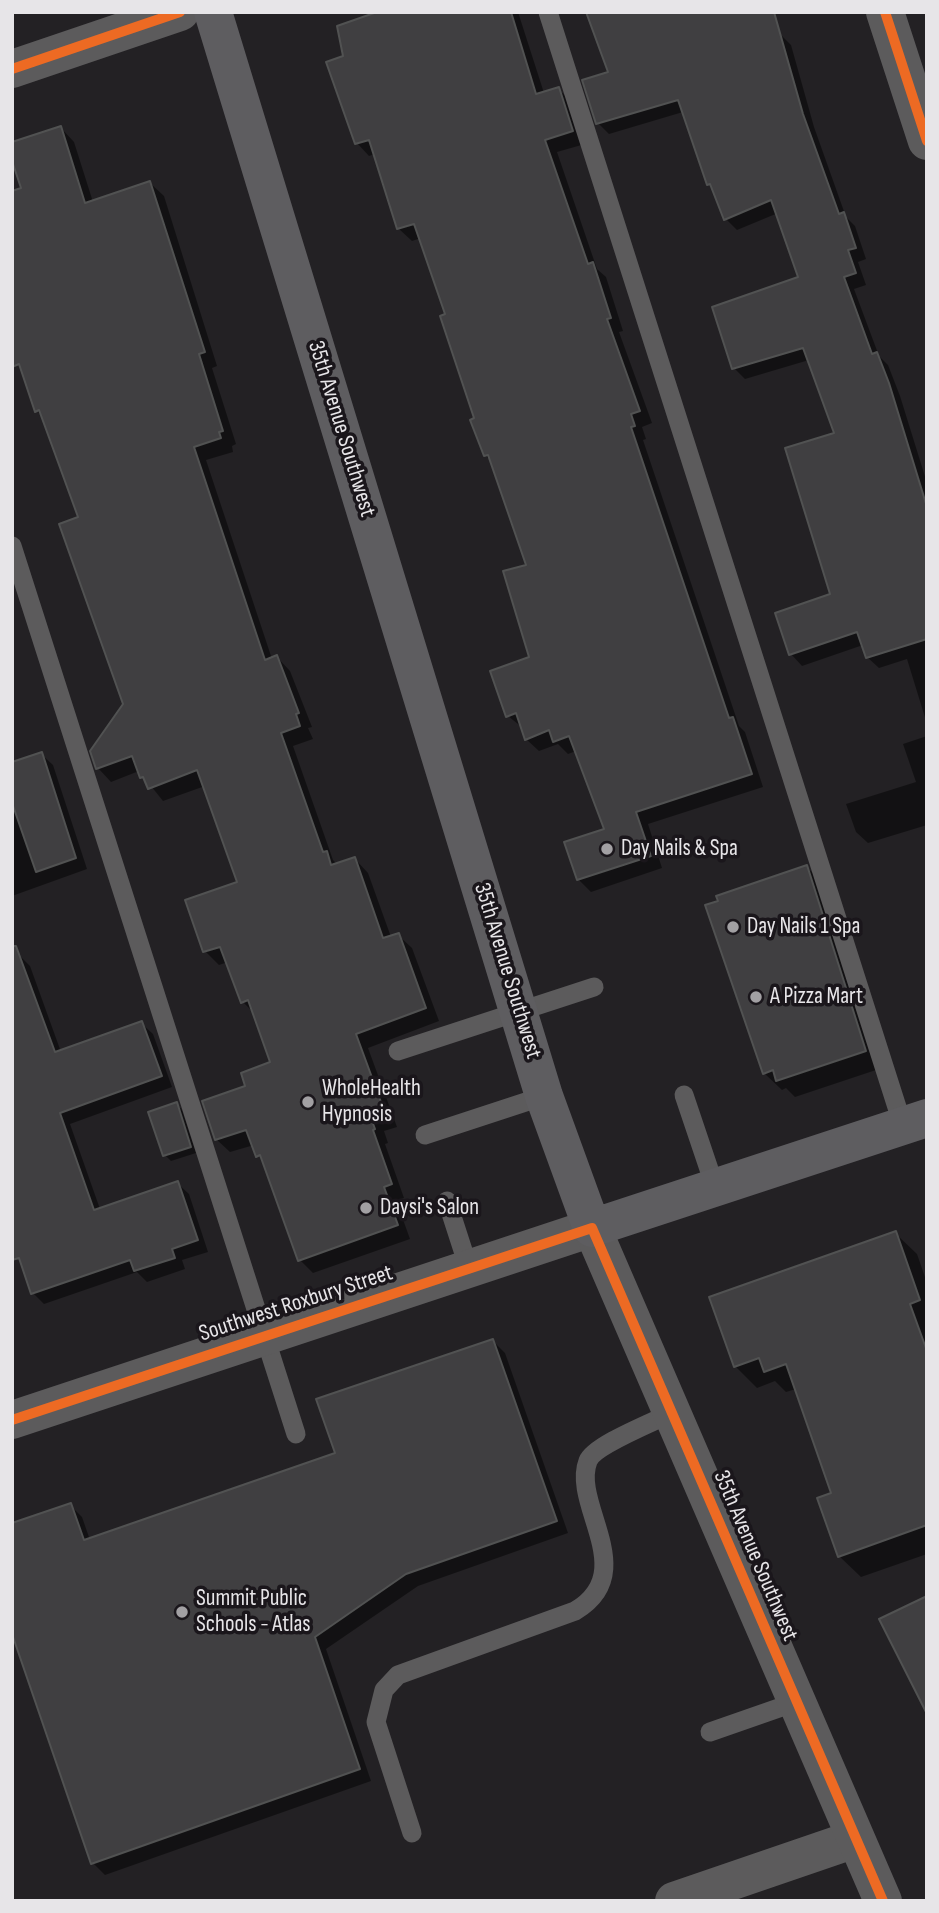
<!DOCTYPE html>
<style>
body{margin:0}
#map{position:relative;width:939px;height:1913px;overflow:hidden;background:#232124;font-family:"Sofia Sans Condensed",sans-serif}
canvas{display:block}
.frame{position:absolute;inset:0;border:14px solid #e7e5e8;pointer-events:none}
</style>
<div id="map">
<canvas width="939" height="1913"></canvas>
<div class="frame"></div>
</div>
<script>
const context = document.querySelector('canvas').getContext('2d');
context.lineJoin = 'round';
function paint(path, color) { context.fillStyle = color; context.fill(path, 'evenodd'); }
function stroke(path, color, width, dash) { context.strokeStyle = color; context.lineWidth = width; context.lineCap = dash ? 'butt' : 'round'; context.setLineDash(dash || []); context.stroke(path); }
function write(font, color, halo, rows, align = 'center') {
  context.font = font + ' "Sofia Sans Condensed",sans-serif'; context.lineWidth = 7; context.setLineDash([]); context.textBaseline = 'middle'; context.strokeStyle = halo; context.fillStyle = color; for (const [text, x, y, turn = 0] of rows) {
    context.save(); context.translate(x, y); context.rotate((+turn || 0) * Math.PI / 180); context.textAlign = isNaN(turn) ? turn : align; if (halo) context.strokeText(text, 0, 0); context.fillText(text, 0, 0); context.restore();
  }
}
paint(new Path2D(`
 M420 12H518L544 93 558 89 571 101 585 144 557 152 597 269 606 277 623 331 619 332 652 423 642 427 646 439 643 440 739 726 745 732 763 787 648 824 662 868 591 892 578 879 606 830 576 751 568 754 558 744 539 751 526 739 523 728 508 716 532 658 528 566 492 462 485 455 447 315 421 238 412 241 399 229 375 154 369 156 357 143 345 57Z
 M779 33 791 45 814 127 846 217 855 226 866 259 858 262 866 285 854 289 879 356 888 365 900 396 927 483V724L907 659 879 668 867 657 863 645 802 666 791 654 777 615 833 596 837 434 809 360 745 379 734 368 800 278 778 213 737 230 726 219 714 190 708 184 683 112 609 134 598 123Z
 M61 128 74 142 93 202 150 183 164 196 217 366 212 368 236 444 232 446 233 452 206 460 272 659 277 657 290 671 312 727 308 728 313 739 293 746 333 860 338 865 355 859 368 873 391 937 398 935 412 948 439 1021 368 1048 397 1127 384 1131 388 1143 385 1144 404 1198 396 1200 410 1239 313 1273 300 1260 265 1164 254 1145 230 1152 216 1139 247 1087 272 1063 254 1013 243 1002 228 962 219 965 205 951 239 883 205 786 163 801 139 771 111 782 98 768 125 704 80 518 44 418 37 411 12 347 23 189Z
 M927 736V825L868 843 856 832 846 804 916 782 903 744Z
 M41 754 53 765 87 869 12 896V764Z
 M807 867 824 885 882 1068 795 1097 786 1088 782 1090 764 1073Z
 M19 955 30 966 61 1052 141 1023 153 1034 172 1087 70 1124 100 1209 177 1183 189 1194 208 1252 182 1260 185 1269 147 1282 137 1272 44 1304 33 1293 12 1243Z
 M177 1104 182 1110 196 1153 171 1161 165 1155Z
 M895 1233 917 1254 927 1283V1554L861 1577 839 1556 833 1494 796 1389 786 1392 775 1381 757 1388 735 1366Z
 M493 1341 505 1353 568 1533 418 1586 326 1649 371 1781 105 1875 93 1863 70 1505 82 1517 90 1540 337 1455Z`), '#0007');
const building = new Path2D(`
 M377 12H511L536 94 559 87 573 131 545 140 588 264 593 262 611 318 607 319 640 411 631 414 635 426 631 427 729 718 733 717 752 774 636 812 651 856 577 880 564 842 604 829 569 736 553 742 549 730 525 740 516 713 506 717 490 671 529 657 503 571 526 565 488 455 484 456 470 420 474 418 440 316 445 314 414 224 397 229 369 140 355 144 326 62 343 56 337 26Z
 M586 12H774L803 114 839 214 844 212 856 248 848 250 856 273 844 277 872 354 877 352 889 383 927 507V639L866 658 857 632 789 655 775 613 830 594 785 448 834 433 803 348 732 369 712 307 798 277 771 200 724 220 710 184 707 185 678 100 596 124 582 80 608 72Z
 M61 126 85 203 150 181 205 352 199 354 223 431 219 432 221 438 194 447 265 660 277 655 299 713 296 714 300 726 281 733 323 852 327 851 331 865 355 857 383 938 399 933 426 1008 356 1034 385 1113 371 1118 375 1129 373 1130 392 1184 384 1187 398 1225 298 1261 260 1155 256 1157 246 1130 215 1140 202 1101 245 1086 241 1073 270 1062 248 1000 241 1003 220 947 203 952 185 900 237 882 197 770 148 789 143 777 140 778 132 756 96 769 90 751 123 704 59 524 78 517 39 410 35 412 19 364 12 367V191L21 188 12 161V142Z
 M42 752 76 858 36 872 12 803V762Z
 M807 865 866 1051 776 1081 773 1070 763 1074 705 905 718 901 716 896Z
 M12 946H16L55 1052 142 1021 162 1076 60 1113 94 1210 178 1181 198 1240 172 1249 175 1258 134 1271 130 1260 31 1294 19 1258 12 1260Z
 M177 1102 191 1147 163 1156 148 1112Z
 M896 1231 920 1300 910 1304 927 1351V1525L838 1557 817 1498 831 1493 786 1364 764 1372 759 1358 734 1367 709 1297Z
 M493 1339 557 1521 406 1574 315 1637 360 1769 91 1864 12 1634V1523L71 1503 84 1540 335 1453 316 1399Z
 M927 1596V1714L879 1619Z`);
paint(building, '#403f41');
stroke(building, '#515252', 2);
stroke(new Path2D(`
 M548 12 903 1126
 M12 546 296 1434
 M398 1051 594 987
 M684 1095 715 1187
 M425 1135 544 1096
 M447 1201 469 1269
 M710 1732 796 1702
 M412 1833 376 1722 384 1690 398 1675 575 1611C641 1572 571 1505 588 1461 594 1445 654 1422 671 1413`), '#5c5b5c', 19);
stroke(new Path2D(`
 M885 12 927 141
 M12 69 180 12
 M12 1420 592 1228
 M674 1901 855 1839`), '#5c5b5c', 38);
stroke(new Path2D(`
 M592 1228 883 1901`), '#5c5b5c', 38);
stroke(new Path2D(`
 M213 12 544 1096 592 1228 927 1118`), '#5e5d60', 38);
stroke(new Path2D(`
 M885 12 927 141
 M12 69 180 12
 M12 1420 592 1228 883 1901`), '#ed6a23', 10);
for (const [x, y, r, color] of [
 [607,849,7,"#a2a0a3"],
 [733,927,7,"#a2a0a3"],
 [756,997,7,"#a2a0a3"],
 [308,1102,7,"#a2a0a3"],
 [366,1208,7,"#a2a0a3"],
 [182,1612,7,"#a2a0a3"]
]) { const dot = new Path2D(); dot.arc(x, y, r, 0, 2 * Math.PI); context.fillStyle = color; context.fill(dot); stroke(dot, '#1a161b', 2.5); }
write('23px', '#e7e5e8', '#1a161b', [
 ["35th Avenue Southwest",341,429,73],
 ["35th Avenue Southwest",507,971,73],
 ["Southwest Roxbury Street",296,1304,-18],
 ["35th Avenue Southwest",755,1556,67]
]);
write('23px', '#e7e5e8', '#1a161b', [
 ["Day Nails & Spa",621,849],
 ["Day Nails 1 Spa",747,927],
 ["A Pizza Mart",770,997],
 ["WholeHealth",322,1089],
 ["Hypnosis",322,1115],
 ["Daysi's Salon",380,1208],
 ["Summit Public",196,1599],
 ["Schools - Atlas",196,1625]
], 'left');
</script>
